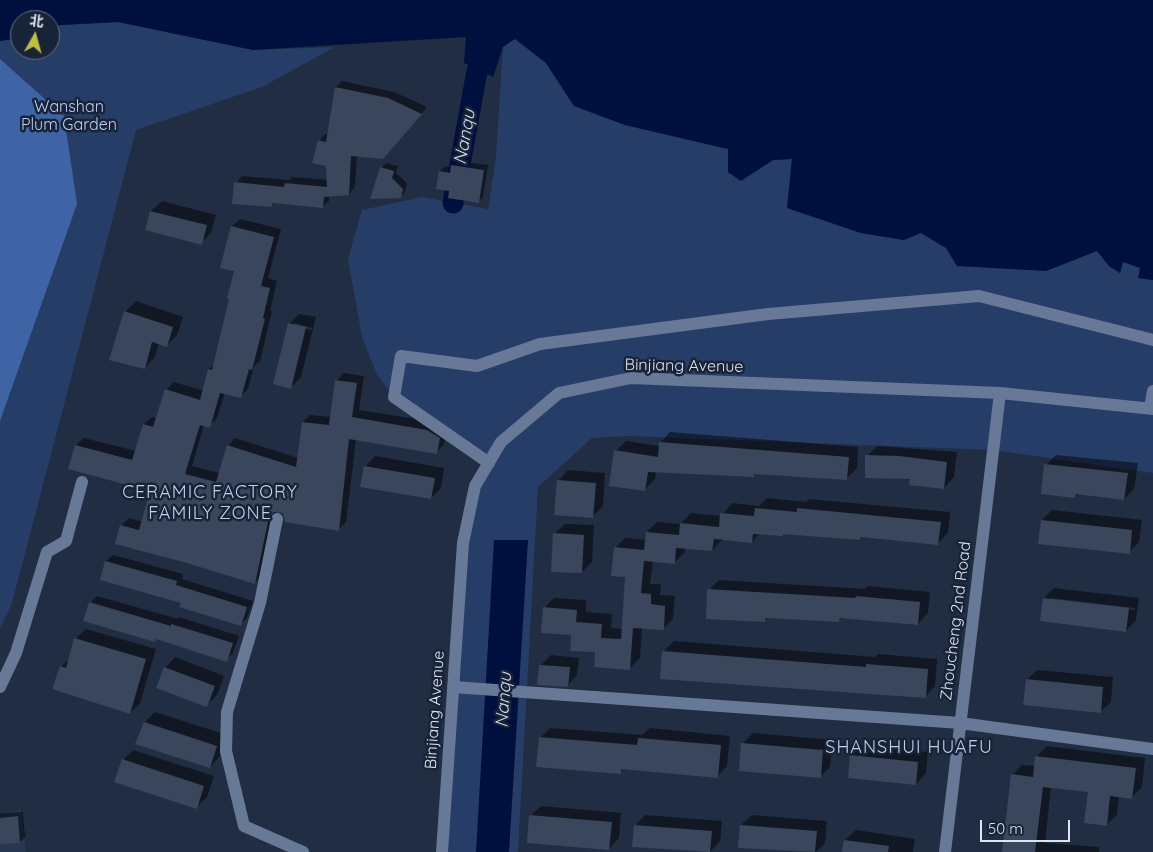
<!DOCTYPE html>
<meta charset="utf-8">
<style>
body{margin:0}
#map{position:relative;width:1153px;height:852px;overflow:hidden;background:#212d42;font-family:Quicksand,"Noto Sans SC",sans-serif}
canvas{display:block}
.north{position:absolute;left:10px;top:10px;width:50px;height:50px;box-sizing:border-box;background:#182337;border:1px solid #667081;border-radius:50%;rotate:7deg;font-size:14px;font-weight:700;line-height:20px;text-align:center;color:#dce4f1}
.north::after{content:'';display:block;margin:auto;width:18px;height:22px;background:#bcbf44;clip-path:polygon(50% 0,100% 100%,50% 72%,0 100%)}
.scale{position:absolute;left:980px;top:820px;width:90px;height:22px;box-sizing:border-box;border:2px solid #dce4f1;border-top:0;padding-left:6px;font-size:15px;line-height:18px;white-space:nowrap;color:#dce4f1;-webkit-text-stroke:4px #182337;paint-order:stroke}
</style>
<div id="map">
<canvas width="1153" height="852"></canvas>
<div class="north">北</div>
<div class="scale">50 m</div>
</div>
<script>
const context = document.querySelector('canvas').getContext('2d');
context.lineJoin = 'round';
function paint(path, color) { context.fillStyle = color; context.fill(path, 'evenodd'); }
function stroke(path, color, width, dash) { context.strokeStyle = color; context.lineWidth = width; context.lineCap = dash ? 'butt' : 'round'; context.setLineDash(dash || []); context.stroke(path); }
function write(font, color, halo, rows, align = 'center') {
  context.font = font + ' Quicksand,sans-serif'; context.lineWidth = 5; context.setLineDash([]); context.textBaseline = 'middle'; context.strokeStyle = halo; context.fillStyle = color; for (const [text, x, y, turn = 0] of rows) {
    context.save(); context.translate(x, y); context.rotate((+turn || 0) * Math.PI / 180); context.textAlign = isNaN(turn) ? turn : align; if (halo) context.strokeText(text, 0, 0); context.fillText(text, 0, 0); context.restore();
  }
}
paint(new Path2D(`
 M21 810 26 852H0V812Z`), '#283751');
paint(new Path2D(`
 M118 22 253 50 335 47 262 87 136 130 12 603 0 629V41L20 38V50H50V28L61 25Z
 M514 38 546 63 574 106 625 125 728 149V172L740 181 773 160 792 159 787 208 861 233 904 240 921 233 946 248 1046 271 1097 251 1109 266 1120 273 1123 261 1140 268 1139 278 1153 280V473L993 450 628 436 592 438 538 487 518 852H442L463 543 489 463 394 397 377 375 362 337 348 259 362 210 422 197 488 209 496 157 503 47Z`), '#263d67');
paint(new Path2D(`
 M0 59 64 116 77 204 0 421Z`), '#3e64a6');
paint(new Path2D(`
 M0 0H1153V280L1138 278 1140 268 1123 262 1120 273 1109 266 1097 251 1046 271 957 266 946 248 921 233 904 240 861 233 787 208 792 159 773 160 741 181 728 172V149L625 125 574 106 546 63 515 39 503 47 493 77 464 63 466 37 253 50 118 22 61 25 50 28V20H20V38L0 41Z
 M494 540H528L509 852H476Z`), '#00103e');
paint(new Path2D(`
 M342 81 394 92 427 107 389 151 357 155 355 187 349 194 329 196V201L322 207 276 202 272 206 236 183 242 176 289 180 292 177 328 180 327 165 319 141 325 134 328 135 336 87Z
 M457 161 488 165 483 197 478 202 451 190 440 171 445 166 452 168Z
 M386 163 398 166 396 173 407 183 405 192 400 197 381 168Z
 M162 201 216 215 211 233 201 243 147 230 151 211Z
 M240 219 281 229 268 278 277 281 270 311H272L260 361 254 366 248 389 241 396 225 392 217 418 209 426 204 425 192 466 219 473 228 446 235 438 298 458 303 422 310 415 331 417 336 381 344 373 364 376 359 410 435 422 447 431 444 444 437 452 356 439 346 522 338 530 276 511 263 575 255 582 121 526 129 518 143 522 151 490 76 445 84 438 136 451 144 424 152 417 157 418 166 390 174 382 204 391 209 369 215 364 236 270 232 226Z
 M136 301 183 317 177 335 167 345 159 343 155 357 145 368 125 312Z
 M299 314 316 317 301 377 291 387 289 324ZM294 323 312 328V330L294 326Z
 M670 432 858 447 857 468 847 478 756 473 753 475 656 471 655 479 644 490 616 451 626 441 660 446V443Z
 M877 446 957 452 954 477 944 488 911 477 867 456Z
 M1056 455 1138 463 1134 489 1124 499 1079 493 1075 497 1046 465Z
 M375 456 444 468 441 488 431 498 365 467Z
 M568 470 605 473 603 506 593 516 558 481Z
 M767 498 806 502 809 499 950 512 948 533 938 543 863 536 860 539 785 532 782 535 760 533 752 542 723 539 712 550 685 547V552L674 563 653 561 650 584H661L660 595 675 596 673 619 663 629 642 628 640 658 629 669 596 651 544 608 554 598 586 600V612L612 614 611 628 623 629 627 576 615 548 625 538 646 540 647 532 657 522 680 524 691 513 721 516 732 503 759 506Z
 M1052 510 1142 520 1139 542 1129 552 1042 520Z
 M565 524 594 525 592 562 582 572 554 534Z
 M113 555 183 574 182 579 253 601 247 618 240 625 106 561Z
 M719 580 865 589 867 586 930 592 928 613 918 624 842 617 839 620 769 617 765 621 709 590Z
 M1054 588 1139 598 1136 620 1126 631 1044 598ZM1051 598 1135 608V610L1051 600Z
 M97 596 178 619 179 617 239 636 233 653 226 660 157 638 155 640 90 603Z
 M86 629 156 649 140 703 130 713 61 667 70 658 75 639Z
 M674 641 875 657 878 654 937 659 935 686 925 697 661 677 663 652Z
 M551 655 579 658 577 675 567 686 541 665Z
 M175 657 224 676 217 695 207 705 165 668Z
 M1037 670 1113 677 1111 702 1100 712 1027 680Z
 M155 712 227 735 220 756 210 767 145 722Z
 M550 728 642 735 650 728 730 736 727 766 717 777 624 768 620 772 540 738Z
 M753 733 833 740 830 767 820 777 743 743Z
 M862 746 928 752 926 773 916 784 851 756Z
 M1047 746 1145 758 1142 787 1132 797 1119 796 1117 815 1106 825 1089 791 1051 787 1045 843 1099 847V852H1004L1012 775 1022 765 1035 766 1037 756Z
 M133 750 214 776 207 797 197 807 123 760Z
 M541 806 621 813 619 838 609 849 530 816Z
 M23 812 25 837 20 842 0 843V813Z
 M645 815 722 821 720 841 710 852 635 826Z
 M752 815 827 821 825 843 816 852 740 847 741 825Z
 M856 830 915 839 913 852H843L845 840Z`), '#0007');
stroke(new Path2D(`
 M453 203 477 71`), '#00103e', 21);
paint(new Path2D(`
 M335 87 388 98 422 114 383 159 351 156 349 195 324 197 323 208 273 203 272 207 232 204 234 182 284 187 285 183 327 187 326 166 312 163 318 140 326 142Z
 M451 165 484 170 479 203 448 198 449 191 436 189 439 171 450 173Z
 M380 167 394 171 392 178 403 189 401 198 370 199Z
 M150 211 207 225 202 245 145 230Z
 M231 226 274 237 261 286 270 288 263 318 265 319 252 370 249 369 241 398 220 393 210 428 200 425 185 474 216 482 227 445 296 467 302 422 329 425 335 380 357 383 352 417 427 430 440 438 437 454 349 439 339 531 285 522 283 513 274 512 269 517 255 584 187 563 115 544 120 525 139 530 150 491 68 469 75 445 132 460 143 424 153 427 165 389 200 400 208 369 212 370 229 299 227 298 234 271 220 268Z
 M124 311 173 327 167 347 152 342 145 369 109 360Z
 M288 323 306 327 291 389 273 384Z
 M659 442 849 457 847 480 754 474V477L648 472 645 491 609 486 614 450 658 457Z
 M865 455 899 456 947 462 944 489 909 485 910 479 865 478Z
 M1044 464 1128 473 1124 500 1076 494 1075 498 1041 494Z
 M364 466 435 478 431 499 360 487Z
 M557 480 596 483 593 518 554 515Z
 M755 508 797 512V508L941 522 938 545 861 537 860 540 783 534V536L753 534 752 543 714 539 712 551 676 548 675 564 644 561 641 593 651 594V604L665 606 664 630 633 628 630 670 594 667 595 652 570 651 571 635 541 633 543 607 577 610 576 622 602 624 601 638 621 639 625 577 611 576 614 547 644 550 646 532 679 535 680 523 719 527 720 513 754 516Z
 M1041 520 1132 530 1130 554 1038 544Z
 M553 533 584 535 582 573 551 572Z
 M105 561 177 581 176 585 247 607 241 626 179 607 181 603 100 580Z
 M707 589 855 598 856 596 920 602 918 625 840 618 839 622 766 618 765 622 706 619Z
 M1043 598 1129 608 1126 632 1040 621Z
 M89 602 171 626V624L233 643 227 662 156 639 155 642 83 621Z
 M74 638 146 659 130 714 52 689 60 666 66 668Z
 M662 651 866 667V664L928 669 926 698 660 679Z
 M539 665 570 667 568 687 537 685Z
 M164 667 215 686 207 707 156 688Z
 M1026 679 1103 687 1101 713 1023 705Z
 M144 722 217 746 210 768 135 744Z
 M539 737 637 745 638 738 721 745 718 778 621 769V774L536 767Z
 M741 743 823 750 821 778 739 771Z
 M850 755 918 762 916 785 848 778Z
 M1035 756 1136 768 1132 799 1110 796 1107 826 1084 823 1088 792 1043 787 1035 852H1002L1011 774 1033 777Z
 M122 759 204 786 197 809 114 782Z
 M529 815 612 822 609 850 527 843Z
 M18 816 20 843 0 844V818Z
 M634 825 712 831 710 852 632 847Z
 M740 825 817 831 815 852 738 848Z
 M844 840 889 846 888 852H842Z`), '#39465c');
stroke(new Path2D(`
 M1150 408 1153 391
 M489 463 394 397 401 356 477 366 540 344 768 314 979 296 1153 340
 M277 519 260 603 227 712 226 751 244 826 303 852
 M0 687 16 653 47 552 66 541 82 482
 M453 687 960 723 1153 749
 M442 852 463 543 475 486 501 442 559 393 631 378 1000 393 1153 409
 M945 852 1000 393`), '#677997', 12);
write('16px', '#b9d0f5', '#182337', [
 ["Wanshan",69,107],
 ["Plum Garden",69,125]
]);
write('16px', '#dce4f1', '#182337', [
 ["Binjiang Avenue",684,366,1],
 ["Zhoucheng 2nd Road",956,621,-83],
 ["Binjiang Avenue",435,710,-86]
]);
write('italic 18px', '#d1ddf0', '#182337', [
 ["Nanqu",465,137,-80],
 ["Nanqu",504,700,-86]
]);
context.letterSpacing = '1px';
write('18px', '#bfcfea', '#182337', [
 ["CERAMIC FACTORY",210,493],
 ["FAMILY ZONE",210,514],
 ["SHANSHUI HUAFU",909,748]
]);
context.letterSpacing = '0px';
</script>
